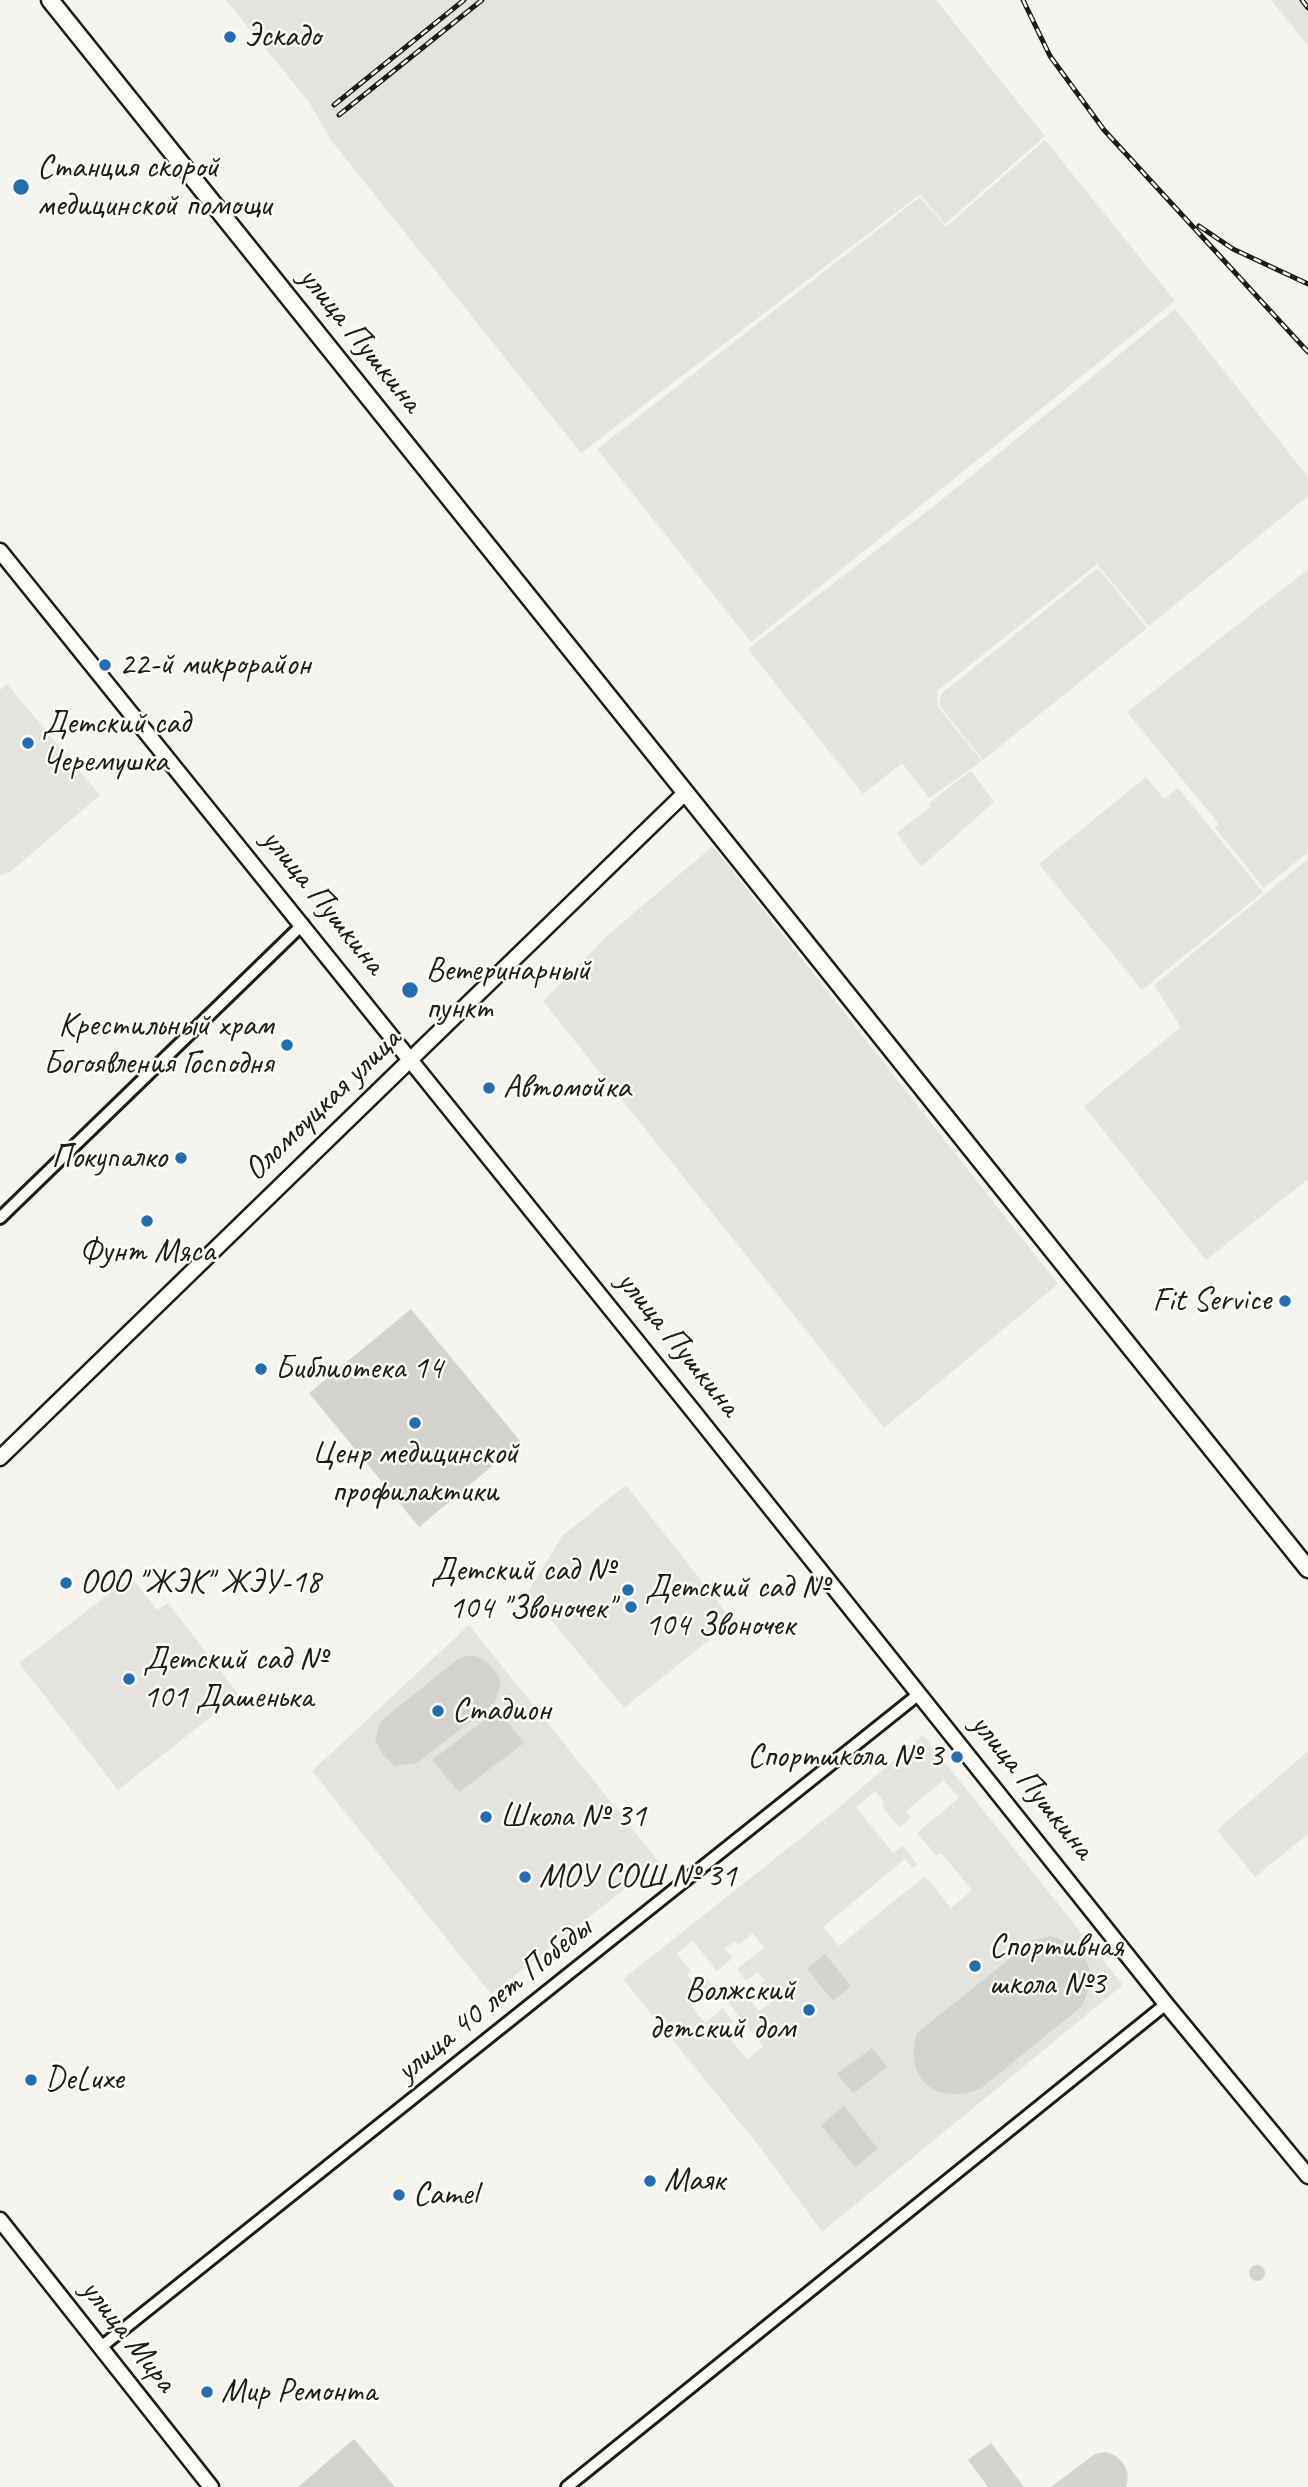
<!DOCTYPE html>
<meta charset="utf-8">
<style>
body{margin:0}
canvas{display:block;background:#f4f3ee}
</style>
<canvas width="1308" height="2487"></canvas>
<script>
const context = document.querySelector('canvas').getContext('2d');
context.lineJoin = 'round';
function paint(path, color) { context.fillStyle = color; context.fill(path, 'evenodd'); }
function stroke(path, color, width, dash) { context.strokeStyle = color; context.lineWidth = width; context.lineCap = dash ? 'butt' : 'round'; context.setLineDash(dash || []); context.stroke(path); }
function write(font, color, halo, rows, align = 'center') {
  context.font = font + ' Caveat,sans-serif'; context.lineWidth = 5; context.setLineDash([]); context.textBaseline = 'middle'; context.strokeStyle = halo; context.fillStyle = color; for (const [text, x, y, turn = 0] of rows) {
    context.save(); context.translate(x, y); context.rotate((+turn || 0) * Math.PI / 180); context.textAlign = isNaN(turn) ? turn : align; if (halo) context.strokeText(text, 0, 0); context.fillText(text, 0, 0); context.restore();
  }
}
paint(new Path2D(`
 M226 0H936L1045 136 945 224 920 194 581 453 331 140 309 102Z
 M1271 0H1308V45L1292 26Z
 M1045 140 1175 301 751 642 597 449 920 197 946 227Z
 M1175 309 1308 477V496L1149 626 1097 564 937 691 938 707 982 761 929 798 902 763 863 794 748 649 943 499Z
 M1098 568 1147 628 983 760 939 705 941 694Z
 M1308 569V852L1264 888 1215 828 1219 824 1127 712Z
 M7 684 100 795 9 873 0 875V690Z
 M971 771 994 802 921 867 897 833 930 807 929 803Z
 M1146 777 1164 799 1178 788 1263 892 1142 990 1039 864Z
 M713 846 1058 1284 884 1428 543 1001 609 934Z
 M1308 859V1179L1206 1260 1084 1106 1181 1027 1154 985Z
 M626 1485 733 1621 624 1708 528 1592 562 1536Z
 M131 1577 157 1610 168 1603 239 1695 118 1790 19 1663Z
 M469 1625 659 1862 491 1994 312 1771Z
 M923 1735 1123 1985 822 2232 763 2151 623 1979 835 1811ZM944 1780 959 1798 917 1833 937 1856 941 1853 972 1890 951 1908 925 1876 839 1946 823 1927 905 1859 913 1868 917 1864 903 1846 893 1853 856 1807 875 1791 885 1803 882 1806 899 1827 911 1818 906 1811ZM753 1933 764 1948 737 1969 746 1981 758 1972 765 1980 760 1984 773 2001 759 2011 737 1984 722 1995 763 2046 747 2059 723 2030 733 2022 723 2008 705 2023 691 2006 714 1988 705 1976 694 1984 687 1975 691 1971 677 1954 693 1941 717 1971 733 1958 725 1949 734 1941 738 1945Z
 M1308 1751V1834L1255 1877 1217 1830Z`), '#e4e3de');
paint(new Path2D(`
 M411 1309 521 1442 419 1527 309 1393Z
 M472 1655C488 1660 494 1667 501 1682L495 1702 417 1763 395 1766 382 1754 375 1739 381 1721 459 1658Z
 M498 1710 524 1743 459 1792 432 1760Z
 M1050 1936C1087 1946 1102 1973 1081 2007L980 2089C936 2106 903 2079 917 2033L1032 1941Z
 M825 1954 851 1986 833 2001 807 1969Z
 M872 2048 887 2067 853 2093 837 2074Z
 M844 2106 878 2149 855 2167 821 2125Z
 M1249 2273a8 8 0 1 1 16 0a8 8 0 1 1-16 0Z
 M354 2439 395 2487H298Z
 M991 2443 1024 2487H988L968 2460Z
 M1105 2452C1122 2456 1132 2470 1126 2487H1051L1095 2454Z`), '#d4d3cf');
const minor = new Path2D(`
 M0 1218 303 924
 M101 2347 919 1694
 M567 2487 1166 2004`);
const tertiary = new Path2D(`
 M0 551 693 1411 1166 2004 1308 2176
 M0 1458 685 793
 M0 2220 211 2487`);
const secondary = new Path2D(`
 M50 0 1308 1569`);
stroke(minor, '#1c1c1c', 16);
stroke(tertiary, '#1c1c1c', 19);
stroke(secondary, '#1c1c1c', 21);
stroke(minor, '#fdfcf7', 10);
stroke(tertiary, '#fdfcf7', 14);
stroke(secondary, '#fdfcf7', 16);
const rail = new Path2D(`
 M1023 0 1050 56 1104 130 1308 352
 M1302 0 1308 8
 M334 105 464 0
 M339 115 482 0
 M1199 226 1233 249 1308 284`);
stroke(rail, '#1c1c1c', 5);
stroke(rail, '#fdfcf7', 2.5, [8]);
for (const [x, y, r, color] of [
 [230,37,7,"#1f6fb2"],
 [21,187,9,"#1f6fb2"],
 [105,665,7,"#1f6fb2"],
 [28,743,7,"#1f6fb2"],
 [410,990,9,"#1f6fb2"],
 [287,1045,7,"#1f6fb2"],
 [489,1088,7,"#1f6fb2"],
 [181,1158,7,"#1f6fb2"],
 [147,1221,7,"#1f6fb2"],
 [1285,1301,7,"#1f6fb2"],
 [261,1369,7,"#1f6fb2"],
 [415,1423,7,"#1f6fb2"],
 [66,1583,7,"#1f6fb2"],
 [628,1590,7,"#1f6fb2"],
 [631,1607,7,"#1f6fb2"],
 [129,1679,7,"#1f6fb2"],
 [438,1711,7,"#1f6fb2"],
 [957,1757,7,"#1f6fb2"],
 [486,1817,7,"#1f6fb2"],
 [525,1877,7,"#1f6fb2"],
 [975,1966,7,"#1f6fb2"],
 [809,2010,7,"#1f6fb2"],
 [31,2080,7,"#1f6fb2"],
 [650,2181,7,"#1f6fb2"],
 [399,2195,7,"#1f6fb2"],
 [207,2392,7,"#1f6fb2"]
]) { const dot = new Path2D(); dot.arc(x, y, r, 0, 2 * Math.PI); context.fillStyle = color; context.fill(dot); stroke(dot, '#fdfcf7', 2.5); }
write('33px', '#1c1c1c', '#fdfcf7', [
 ["Эскадо",244,37],
 ["Станция скорой",37,168],
 ["медицинской помощи",37,206],
 ["22-й микрорайон",119,665],
 ["Детский сад",42,724],
 ["Черемушка",42,762],
 ["Ветеринарный",426,971],
 ["пункт",426,1009],
 ["Крестильный храм",273,1026,"right"],
 ["Богоявления Господня",273,1064,"right"],
 ["Автомойка",503,1088],
 ["Покупалко",167,1158,"right"],
 ["Фунт Мяса",147,1252,"center"],
 ["Fit Service",1271,1301,"right"],
 ["Библиотека 14",275,1369],
 ["Ценр медицинской",415,1454,"center"],
 ["профилактики",415,1492,"center"],
 ["Детский сад №",614,1571,"right"],
 ["104 \"Звоночек\"",614,1609,"right"],
 ["ООО \"ЖЭК\" ЖЭУ-18",80,1583],
 ["Детский сад №",645,1588],
 ["104 Звоночек",645,1626],
 ["Детский сад №",143,1660],
 ["101 Дашенька",143,1698],
 ["Стадион",452,1711],
 ["Спортшкола № 3",943,1757,"right"],
 ["Школа № 31",500,1817],
 ["МОУ СОШ № 31",539,1877],
 ["Спортивная",989,1947],
 ["школа №3",989,1985],
 ["Волжский",795,1991,"right"],
 ["детский дом",795,2029,"right"],
 ["DeLuxe",45,2080],
 ["Маяк",664,2181],
 ["Camel",413,2195],
 ["Мир Ремонта",221,2392]
], 'left');
write('33px', '#1c1c1c', '#fdfcf7', [
 ["улица Пушкина",360,340,51],
 ["улица Пушкина",323,902,51],
 ["Оломоуцкая улица",323,1105,-44],
 ["улица Пушкина",678,1344,51],
 ["улица Пушкина",1032,1787,51],
 ["улица 40 лет Победы",494,2000,-39],
 ["улица Мира",128,2336,52]
]);
</script>
